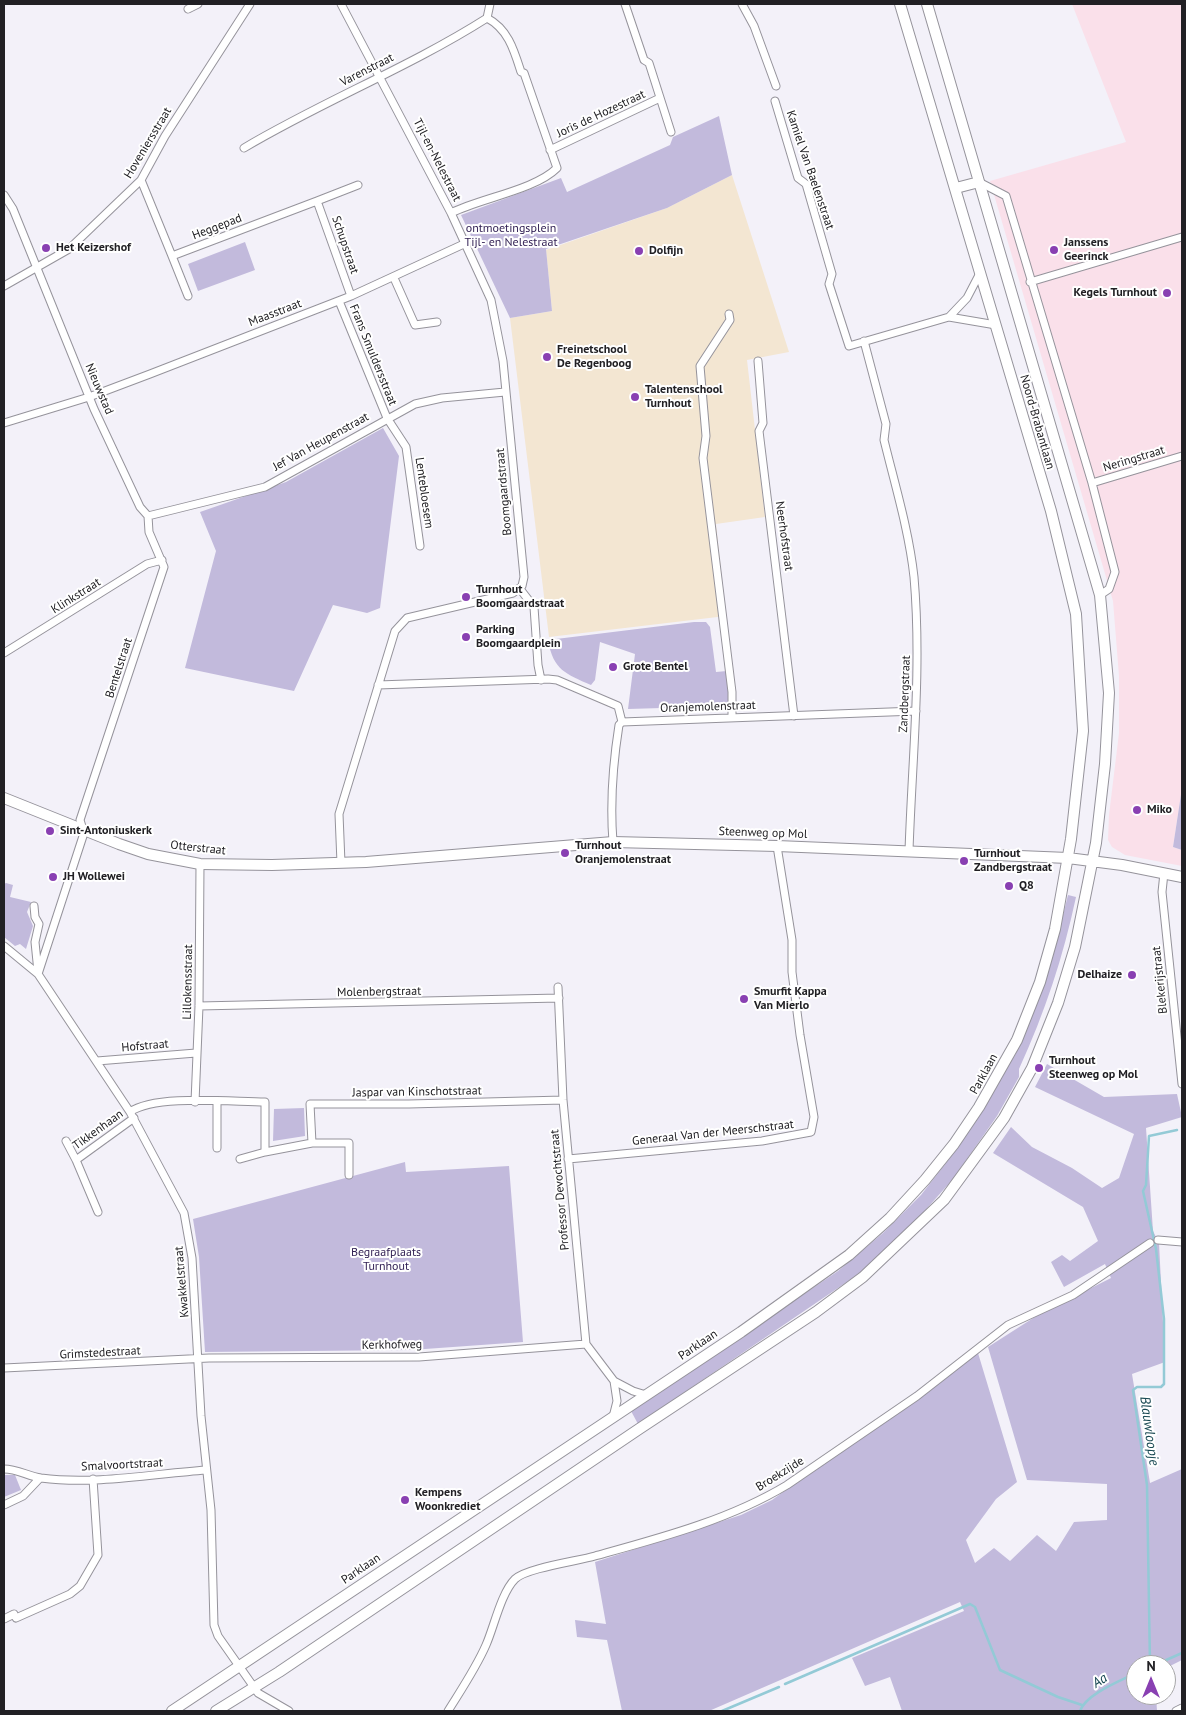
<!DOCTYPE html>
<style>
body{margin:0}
#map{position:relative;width:1186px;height:1715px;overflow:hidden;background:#f3f1f9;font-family:"PT Sans",sans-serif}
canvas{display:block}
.frame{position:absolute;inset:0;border:5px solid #212024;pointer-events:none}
.north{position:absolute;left:1126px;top:1655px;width:50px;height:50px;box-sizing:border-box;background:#fff;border:1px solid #a6a6a7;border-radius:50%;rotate:0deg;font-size:14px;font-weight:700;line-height:20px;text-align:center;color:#212024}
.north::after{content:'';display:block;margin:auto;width:18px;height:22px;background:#8940b2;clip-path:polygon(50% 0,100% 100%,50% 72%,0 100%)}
</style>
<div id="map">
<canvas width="1186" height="1715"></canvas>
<div class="frame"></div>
<div class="north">N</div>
</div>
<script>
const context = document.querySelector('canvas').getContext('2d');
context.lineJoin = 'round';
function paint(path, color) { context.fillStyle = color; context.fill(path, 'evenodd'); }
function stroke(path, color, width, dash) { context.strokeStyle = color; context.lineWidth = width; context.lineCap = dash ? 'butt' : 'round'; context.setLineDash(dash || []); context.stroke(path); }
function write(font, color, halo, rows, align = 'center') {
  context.font = font + ' "PT Sans",sans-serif'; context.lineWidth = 4; context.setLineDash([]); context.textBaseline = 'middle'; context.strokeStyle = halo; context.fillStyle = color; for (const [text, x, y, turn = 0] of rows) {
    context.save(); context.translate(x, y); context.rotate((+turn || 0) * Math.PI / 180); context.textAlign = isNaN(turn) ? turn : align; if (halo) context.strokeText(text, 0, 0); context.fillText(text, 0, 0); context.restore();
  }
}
paint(new Path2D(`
 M1072 4H1182V788L1173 847 1182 850V866L1125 855 1112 847 1108 840 1109 815 1119 733V676L1113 601 990 181 1126 142Z`), '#fae0ea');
paint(new Path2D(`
 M732 175 789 352 747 360 765 517 716 524 726 616 549 637 510 318 552 311 546 250 667 208Z`), '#f3e6d2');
paint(new Path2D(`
 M719 116 732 175 667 208 546 249 552 311 510 318 461 215 561 178 567 192 670 145 673 137Z
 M245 242 255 270 198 291 188 264Z
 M383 428 399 456 380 608 367 613 333 605 294 691 185 668 216 551 200 512 286 482Z
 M694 622H706L710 627 716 672 727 671 729 706 628 709 635 654 600 642 595 680 591 685C566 674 553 670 548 640Z
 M1182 788V850L1173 847Z
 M6 883 13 885 10 897 31 902 27 912 33 926 26 949 20 944 15 946 4 937V884Z
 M1068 895 1076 897C1063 958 1045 1012 1019 1069V1077L997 1116 953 1179 921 1215 863 1271 638 1424 631 1411 838 1271 883 1233 921 1195 953 1154 1015 1055 1034 1011 1056 943Z
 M1047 1064 1104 1097 1177 1094 1182 1117 1146 1128 1153 1231 1159 1243 1165 1362 1132 1374 1150 1483 1182 1469V1660L1166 1668V1665H1151L1148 1659 1131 1667 1136 1674V1695H1156L1157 1711H902L890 1677 865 1686 852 1658 964 1611 960 1602 709 1711H622L607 1640 577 1637 575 1620 606 1624 595 1562 741 1515 772 1500 877 1425 919 1399 978 1353 1017 1482 996 1499 966 1540 975 1563 994 1548 1010 1561 1037 1535 1056 1551 1074 1522 1107 1520V1484L1027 1480 988 1347 1038 1315 1111 1278 1105 1264 1064 1287 1051 1262 1062 1255 1070 1261 1098 1241 1083 1207 993 1153 1011 1127 1032 1147 1072 1168 1102 1188 1119 1178 1134 1134 1035 1087Z
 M304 1108 305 1136 273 1141 274 1109Z
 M405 1162 406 1172 509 1166 523 1342 411 1350 205 1352 199 1257 193 1219Z
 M4 1475H15L21 1490 4 1497Z`), '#c2badc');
stroke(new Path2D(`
 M1150 1665 1147 1485 1133 1390 1137 1387H1161L1164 1384V1319L1156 1249 1143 1191 1146 1185 1149 1136 1177 1130
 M1155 1665 1182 1653
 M785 1684 970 1604 975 1607 1000 1670 1058 1697 1082 1705
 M722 1711 779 1687
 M1080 1711C1086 1694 1120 1681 1136 1673`), '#93cad6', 2.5);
const street = new Path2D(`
 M625 4 644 60 649 63 671 132
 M742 4 754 26 776 86
 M188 9 198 4
 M775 101 798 178 806 184 832 274 829 284 849 346 949 317 996 325
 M244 148C323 101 410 67 487 18L490 4
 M550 150 660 98
 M141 180 172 256 317 201
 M979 182 1006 196 1092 483 1115 572 1109 589 1100 595
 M4 195 13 209 94 409 140 507 148 516
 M451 213C481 198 535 190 557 168L524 73 521 72C514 50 508 29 487 18
 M172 256 188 296
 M394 278 415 325 437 322
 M1030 282 1182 237
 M4 286 69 249 141 180 165 136 250 4
 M351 296 317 201 358 185
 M339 301 387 418 406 447 420 546
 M729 314 730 320 700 366 706 436 703 458 732 692V718
 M949 317 967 298 980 273
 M864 341 886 424 884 440C895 485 909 531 914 577 922 669 912 759 909 851
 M758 361 763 423 759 431 794 716
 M4 423 89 397 150 374 351 296 466 243
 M1092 483 1182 456
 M148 516 265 487 415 404 442 398 505 392
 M520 589 534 607 538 665 541 680
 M4 653 147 564 162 560
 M378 685 548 679 557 680 618 706 622 722
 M622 722 916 711
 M613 842C610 804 613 763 619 725L622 722
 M341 863 339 814 395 631 407 618 513 593 522 586 524 577 503 361 491 300 451 213 341 4
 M1164 873 1162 892 1182 1084
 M34 906 35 917 39 924 35 942 38 972
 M4 946 38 974 130 1112 184 1213 192 1258 201 1416 211 1510 214 1625 218 1636 258 1693 289 1711
 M38 974 84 833 80 820 164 567 149 532 148 516
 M558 987 563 1100 586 1344 614 1381 617 1401 613 1417
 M199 1006 559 998
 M97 1061 196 1053
 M195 1102 199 1006 200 864
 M130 1112C155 1094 232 1102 265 1102V1152L240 1159
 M66 1141 76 1160
 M312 1143H349V1175
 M217 1148V1102
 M265 1152 312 1143 310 1104H409L563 1100
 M568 1159 762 1141 811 1132 814 1117 800 1035 792 972V940L777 846
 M98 1212 76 1160 134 1118
 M1158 1240 1182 1242
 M4 1368 209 1358 419 1357 586 1344
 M614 1381 633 1391 646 1395
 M4 1469C17 1469 28 1476 41 1478 95 1485 152 1474 206 1470
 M4 1505 23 1496 40 1478
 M4 1619 14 1614 16 1618 70 1594 80 1586 98 1555 93 1479
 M448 1711C461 1690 476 1668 486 1645 494 1627 501 1593 515 1579 526 1568 578 1561 595 1556 660 1538 729 1520 787 1485L917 1396 1008 1325 1073 1295 1150 1243
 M1176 1711 1182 1708`);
const secondary = new Path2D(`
 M4 798 119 844 148 854 200 864 272 865 366 862 613 842 777 846 1068 858`);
const primary = new Path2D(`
 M956 188 979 182
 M1068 858 1122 865 1182 877
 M172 1711 741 1332 849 1255 890 1218 925 1180 954 1144 979 1107 1017 1040 1040 982 1055 929 1071 839 1083 731 1076 614 1051 511 900 4
 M216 1711 279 1672 639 1429 816 1312 863 1277 944 1200 1004 1118 1032 1068 1058 1003 1075 947 1096 843 1105 764 1109 693 1100 595 927 4`);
stroke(street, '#95939b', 9);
stroke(secondary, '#95939b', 12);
stroke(primary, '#95939b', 12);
stroke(street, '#fff', 7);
stroke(secondary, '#fff', 10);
stroke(primary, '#fff', 10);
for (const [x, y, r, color] of [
 [46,248,5,"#8940b2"],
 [1054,250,5,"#8940b2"],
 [639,251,5,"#8940b2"],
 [1167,293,5,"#8940b2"],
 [547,357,5,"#8940b2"],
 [635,397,5,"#8940b2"],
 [466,597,5,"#8940b2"],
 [466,637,5,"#8940b2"],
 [613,667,5,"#8940b2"],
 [1137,810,5,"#8940b2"],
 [50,831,5,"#8940b2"],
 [565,853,5,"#8940b2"],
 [964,861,5,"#8940b2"],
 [53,877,5,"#8940b2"],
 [1009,886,5,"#8940b2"],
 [1132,975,5,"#8940b2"],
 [744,999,5,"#8940b2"],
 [1039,1068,5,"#8940b2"],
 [405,1500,5,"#8940b2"]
]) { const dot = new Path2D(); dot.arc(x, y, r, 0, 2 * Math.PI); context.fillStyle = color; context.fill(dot); stroke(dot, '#fff', 2); }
write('12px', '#212024', '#fff', [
 ["Varenstraat",367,70,-27],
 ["Joris de Hozestraat",601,114,-25],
 ["Hoveniersstraat",148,143,-59],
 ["Tijl-en-Nelestraat",437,160,63],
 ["Kamiel Van Baelenstraat",810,170,71],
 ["Heggepad",217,227,-21],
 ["Schupstraat",345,245,71],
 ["Maasstraat",275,313,-21],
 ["Frans Smuldersstraat",373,355,68],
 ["Nieuwstad",99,389,67],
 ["Noord-Brabantlaan",1037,422,74],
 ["Jef Van Heupenstraat",321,442,-29],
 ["Neringstraat",1134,459,-17],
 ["Boomgaardstraat",504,492,-95],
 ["Lentebloesem",424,493,82],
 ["Neerhofstraat",784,536,82],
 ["Klinkstraat",76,596,-32],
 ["Bentelstraat",119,668,-72],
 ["Zandbergstraat",905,694,-88],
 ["Oranjemolenstraat",708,707,-2],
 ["Steenweg op Mol",763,833,2],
 ["Otterstraat",198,848,6],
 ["Blekerijstraat",1160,980,-96],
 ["Lillokensstraat",188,982,-89],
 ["Molenbergstraat",379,992,-1],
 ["Hofstraat",145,1046,-5],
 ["Parklaan",984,1074,-61],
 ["Jaspar van Kinschotstraat",417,1092,-1],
 ["Tikkenhaan",98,1130,-36],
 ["Generaal Van der Meerschstraat",713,1133,-6],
 ["Professor Devochtstraat",560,1190,-95],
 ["Kwakkelstraat",182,1282,-95],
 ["Kerkhofweg",392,1345,-1],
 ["Parklaan",698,1345,-34],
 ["Grimstedestraat",100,1353,-3],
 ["Smalvoortstraat",122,1465,-3],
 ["Broekzijde",780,1474,-32],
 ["Parklaan",361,1569,-34]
]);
write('12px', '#342356', '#fff', [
 ["ontmoetingsplein",511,229],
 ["Tijl- en Nelestraat",511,243],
 ["Begraafplaats",386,1253],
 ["Turnhout",386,1267]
]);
write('bold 12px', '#212024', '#fff', [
 ["Janssens",1064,243],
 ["Geerinck",1064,257],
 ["Het Keizershof",56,248],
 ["Dolfijn",649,251],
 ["Kegels Turnhout",1157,293,"right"],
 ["Freinetschool",557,350],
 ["De Regenboog",557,364],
 ["Talentenschool",645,390],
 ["Turnhout",645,404],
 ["Turnhout",476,590],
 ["Boomgaardstraat",476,604],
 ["Parking",476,630],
 ["Boomgaardplein",476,644],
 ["Grote Bentel",623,667],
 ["Miko",1147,810],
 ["Sint-Antoniuskerk",60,831],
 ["Turnhout",575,846],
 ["Oranjemolenstraat",575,860],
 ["Turnhout",974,854],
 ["Zandbergstraat",974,868],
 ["JH Wollewei",63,877],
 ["Q8",1019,886],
 ["Delhaize",1122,975,"right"],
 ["Smurfit Kappa",754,992],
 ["Van Mierlo",754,1006],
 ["Turnhout",1049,1061],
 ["Steenweg op Mol",1049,1075],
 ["Kempens",415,1493],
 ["Woonkrediet",415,1507]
], 'left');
write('italic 14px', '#184852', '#fff', [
 ["Blauwloopje",1149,1431,82],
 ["Aa",1100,1681,-33]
]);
</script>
